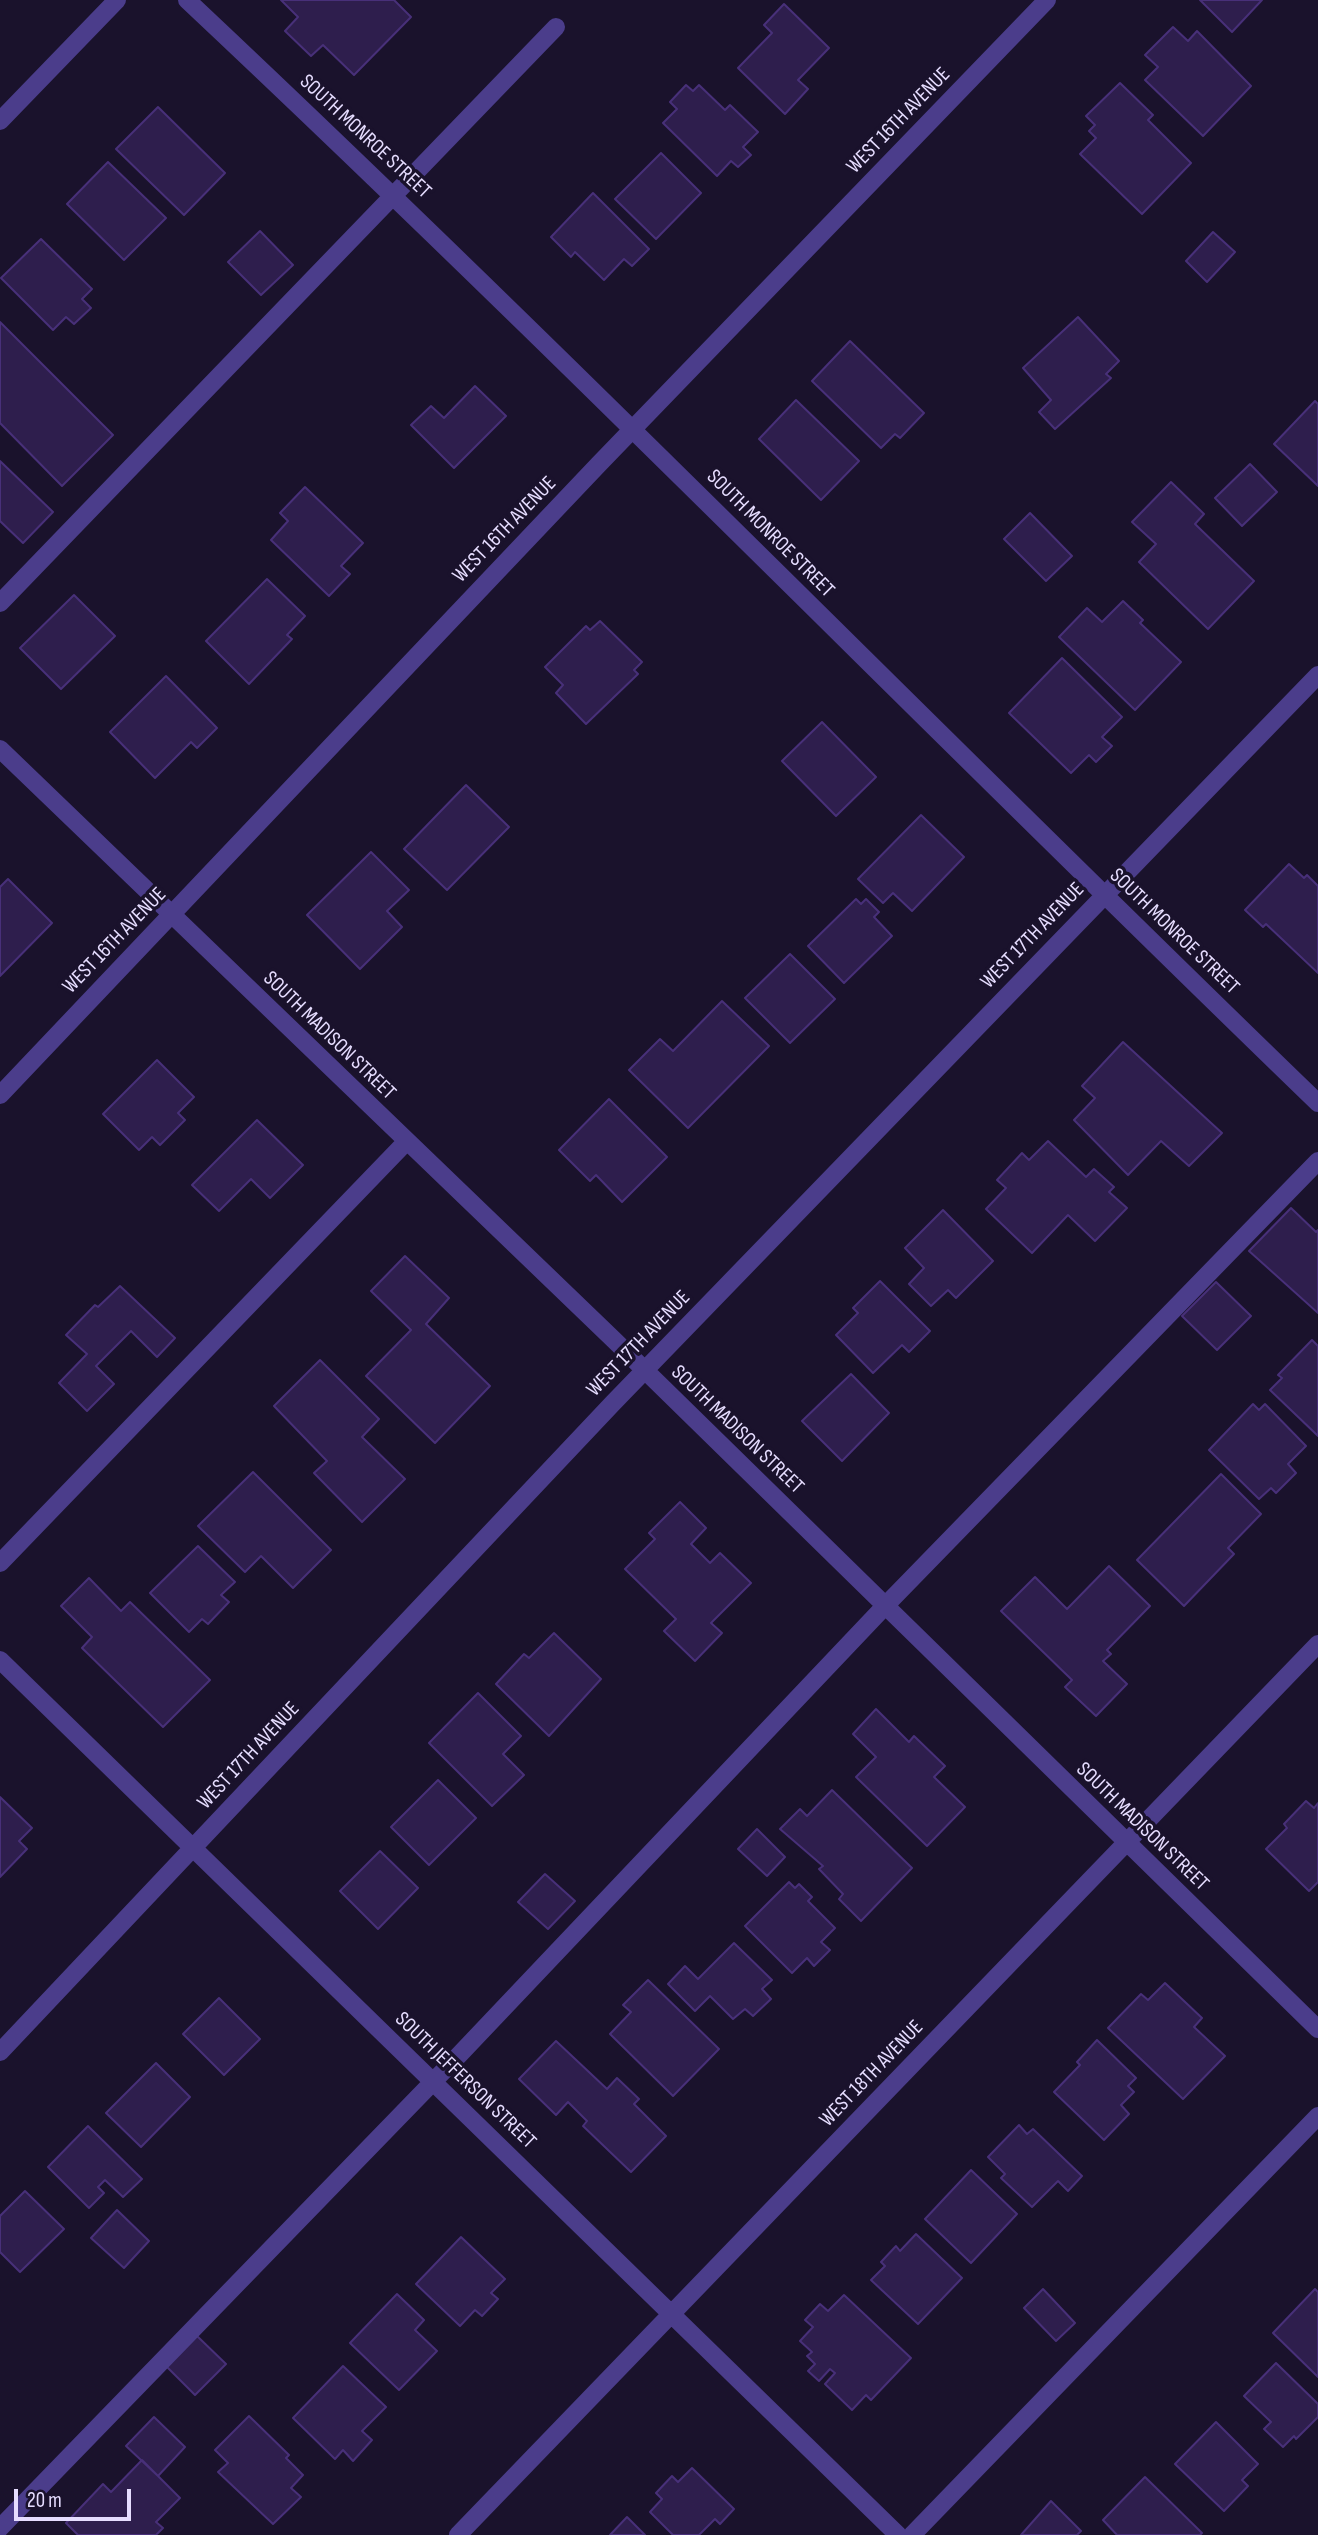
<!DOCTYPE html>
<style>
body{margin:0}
#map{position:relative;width:1318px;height:2535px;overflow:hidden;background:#1a122c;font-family:"Sofia Sans Condensed",sans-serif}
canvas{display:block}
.scale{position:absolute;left:14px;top:2489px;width:117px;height:32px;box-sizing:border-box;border:4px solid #e6ddff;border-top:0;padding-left:9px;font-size:21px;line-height:24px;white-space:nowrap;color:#e6ddff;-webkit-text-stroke:5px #1a122c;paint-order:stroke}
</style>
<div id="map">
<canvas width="1318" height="2535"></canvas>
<div class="scale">20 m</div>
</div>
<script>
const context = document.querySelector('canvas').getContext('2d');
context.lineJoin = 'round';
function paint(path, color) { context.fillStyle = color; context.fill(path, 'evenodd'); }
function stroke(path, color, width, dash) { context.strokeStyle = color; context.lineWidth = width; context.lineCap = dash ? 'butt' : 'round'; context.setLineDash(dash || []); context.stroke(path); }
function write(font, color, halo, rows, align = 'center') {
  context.font = font + ' "Sofia Sans Condensed",sans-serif'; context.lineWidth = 7; context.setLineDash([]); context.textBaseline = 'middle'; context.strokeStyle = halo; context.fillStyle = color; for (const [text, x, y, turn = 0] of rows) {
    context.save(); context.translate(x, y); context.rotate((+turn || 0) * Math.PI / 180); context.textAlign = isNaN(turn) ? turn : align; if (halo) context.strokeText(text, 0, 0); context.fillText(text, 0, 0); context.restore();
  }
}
const building = new Path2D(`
 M281 0H394L411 17 354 75 323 45 311 56 285 31 298 17Z
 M1200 0H1262L1232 32Z
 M784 4 829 48 798 80 808 89 785 114 738 68 772 33 764 25Z
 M1173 27 1188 41 1197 31 1251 86 1203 136 1145 80 1158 67 1145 55Z
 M1120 83 1153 115 1148 120 1191 163 1142 214 1080 154 1096 138 1089 131 1095 125 1086 116Z
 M686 85 693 91 699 85 725 110 730 105 758 132 743 147 751 155 738 167 731 161 717 176 663 123 677 109 670 102Z
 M158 107 225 173 184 215 116 149Z
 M661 153 701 193 656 239 615 199Z
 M108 162 166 218 124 260 67 204Z
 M593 193 649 249 632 266 624 259 604 280 575 252 571 257 551 237Z
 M260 231 293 265 261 295 228 262Z
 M1213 232 1235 252 1207 282 1186 261Z
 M41 239 92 289 82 299 91 308 74 324 66 317 53 330 1 278Z
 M1078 317 1119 361 1106 374 1111 378 1055 429 1039 412 1051 400 1023 368Z
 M0 322 113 435 62 486 0 423Z
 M850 341 924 413 900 438 895 434 881 448 812 381Z
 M475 386 506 416 454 468 411 425 431 406 444 418Z
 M796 400 859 461 821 500 759 439Z
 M1315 401 1318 404V486L1274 444Z
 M0 461 53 512 23 543 0 521Z
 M1250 464 1277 492 1242 526 1215 498Z
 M1171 482 1204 514 1195 524 1254 581 1208 629 1139 562 1156 544 1132 522Z
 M305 487 363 543 341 566 350 574 329 596 271 540 288 521 280 513Z
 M1030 513 1072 556 1046 581 1004 539Z
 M267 579 305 616 287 635 292 639 249 684 206 641Z
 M74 595 115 636 61 689 20 648Z
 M1123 601 1143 620 1140 623 1181 662 1135 710 1059 637 1087 608 1102 622Z
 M600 621 642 662 634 670 638 674 586 724 556 693 563 685 545 667 586 626 590 630Z
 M1062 658 1122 717 1102 737 1112 746 1096 762 1089 755 1071 773 1009 713Z
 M166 676 217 728 197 748 191 742 155 778 110 732Z
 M822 722 876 777 836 816 782 761Z
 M466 785 509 827 447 890 404 849Z
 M921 815 964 857 912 911 893 893 883 903 858 879Z
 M371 852 409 890 387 911 402 927 360 969 307 915Z
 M1289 864 1304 878 1307 875 1318 886V973L1266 924 1263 927 1245 910Z
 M8 879 52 923 0 976V887Z
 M856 899 861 904 866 899 879 912 874 917 892 936 844 983 808 946Z
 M790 954 835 999 790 1043 745 998Z
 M722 1001 769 1046 688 1128 629 1070 660 1039 673 1051Z
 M1123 1042 1222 1133 1189 1166 1161 1141 1128 1175 1074 1120 1095 1098 1082 1086Z
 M157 1060 194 1097 178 1113 185 1120 160 1145 152 1137 139 1150 103 1114Z
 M609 1099 667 1157 622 1202 596 1175 590 1181 559 1150Z
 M257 1120 303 1165 270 1198 251 1179 219 1211 192 1185Z
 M1048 1141 1086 1177 1094 1169 1114 1187 1109 1192 1127 1208 1095 1241 1068 1215 1032 1253 986 1209 1006 1188 997 1180 1022 1153 1029 1160Z
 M1291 1208 1316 1232 1318 1230V1313L1249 1251Z
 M943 1210 993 1261 956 1298 948 1290 931 1306 909 1284 924 1268 905 1248Z
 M405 1256 449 1298 426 1324 490 1386 435 1443 366 1376 411 1330 371 1291Z
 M880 1281 930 1331 909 1352 902 1345 873 1373 836 1335 858 1313 853 1308Z
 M1216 1282 1251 1316 1217 1350 1182 1316Z
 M120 1286 175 1338 157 1357 131 1331 96 1366 114 1384 87 1411 59 1383 87 1354 66 1335 95 1305 98 1307Z
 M1312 1340 1318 1346V1436L1270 1390 1282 1378 1278 1375Z
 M320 1360 379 1419 362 1437 405 1479 362 1522 314 1473 327 1461 274 1406Z
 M851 1374 889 1413 842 1461 802 1421Z
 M1253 1404 1259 1410 1265 1404 1306 1446 1288 1464 1296 1473 1276 1493 1271 1488 1259 1499 1209 1450Z
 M253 1472 331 1550 293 1588 261 1556 245 1572 198 1526Z
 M1221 1474 1261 1514 1228 1548 1234 1554 1184 1606 1137 1560Z
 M680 1502 706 1528 691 1544 710 1563 720 1553 751 1583 711 1623 722 1633 695 1661 664 1631 676 1619 625 1569 655 1539 649 1533Z
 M198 1546 235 1582 221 1595 229 1602 208 1624 202 1619 189 1632 150 1593Z
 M1109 1566 1150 1606 1107 1650 1111 1654 1103 1661 1127 1684 1096 1716 1065 1687 1072 1680 1001 1611 1035 1577 1067 1609Z
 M89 1578 121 1611 130 1602 210 1680 163 1727 82 1648 92 1637 61 1606Z
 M554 1633 601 1679 549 1736 496 1684 524 1654 529 1658Z
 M478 1693 521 1736 503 1754 524 1775 492 1806 429 1743Z
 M876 1709 909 1742 914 1736 945 1766 934 1777 965 1807 927 1846 856 1777 876 1757 853 1734Z
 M438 1780 476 1818 429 1865 391 1827Z
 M832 1790 912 1868 861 1921 839 1899 843 1894 819 1869 823 1866 780 1829 800 1809 807 1816Z
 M0 1797 32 1828 19 1841 27 1849 0 1877Z
 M1306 1801 1314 1808 1318 1803V1882L1309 1891 1266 1849 1287 1828 1284 1824Z
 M757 1829 785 1857 767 1876 738 1849Z
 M380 1851 418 1888 378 1929 340 1891Z
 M545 1874 575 1901 548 1929 518 1902Z
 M789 1882 795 1888 799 1884 812 1897 808 1901 835 1928 821 1942 830 1950 814 1966 807 1958 792 1973 745 1926Z
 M734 1943 772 1980 762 1989 771 1999 753 2016 745 2009 733 2019 710 1996 695 2011 668 1984 685 1966 698 1979Z
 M648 1980 719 2049 673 2096 610 2034 631 2012 623 2005Z
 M1165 1983 1202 2018 1194 2027 1225 2056 1183 2099 1108 2028 1141 1994 1148 2000Z
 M219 1998 260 2039 224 2075 183 2034Z
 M1097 2040 1136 2078 1128 2086 1134 2092 1121 2105 1129 2114 1104 2140 1054 2092 1080 2065 1077 2062Z
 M556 2041 607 2089 617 2078 639 2099 634 2104 666 2136 631 2172 583 2126 587 2121 568 2102 556 2115 519 2079Z
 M156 2063 190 2097 141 2147 106 2113Z
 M1019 2125 1027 2134 1033 2129 1082 2176 1068 2191 1058 2181 1032 2207 1001 2178 1005 2174 988 2157Z
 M88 2126 142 2179 123 2197 105 2180 98 2187 104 2193 89 2208 48 2167Z
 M971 2170 1017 2214 971 2263 925 2219Z
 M25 2191 64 2229 20 2272 0 2252V2216Z
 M117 2210 149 2241 124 2268 91 2238Z
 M916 2234 962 2278 918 2324 871 2280 885 2266 881 2262 896 2246 900 2251Z
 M461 2237 505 2279 491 2293 498 2299 482 2316 475 2310 460 2326 416 2284Z
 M1043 2289 1075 2323 1056 2341 1024 2308Z
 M1315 2289 1318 2292V2377L1273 2333Z
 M397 2294 424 2320 415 2330 437 2351 399 2390 350 2343Z
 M844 2295 911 2358 871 2400 866 2395 852 2410 825 2384 835 2373 830 2369 819 2381 808 2371 815 2364 807 2356 812 2352 800 2341 813 2327 805 2320 820 2304 828 2311Z
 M196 2335 226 2364 195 2395 165 2365Z
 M1276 2363 1318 2404V2417L1296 2439 1294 2436 1283 2447 1264 2429 1271 2422 1244 2396Z
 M343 2366 386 2407 362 2431 372 2440 353 2461 343 2450 335 2459 293 2418Z
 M249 2416 289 2455 286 2458 303 2475 291 2488 301 2497 273 2524 218 2472 228 2463 215 2450Z
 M154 2417 185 2447 158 2476 126 2446Z
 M1216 2422 1258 2464 1242 2480 1248 2486 1224 2511 1175 2464Z
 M142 2460 180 2498 156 2522 163 2528 156 2535H78L66 2523 103 2484 111 2492Z
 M692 2468 734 2509 720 2524 715 2519 699 2535H673L650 2512 662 2499 656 2493 672 2476 678 2482Z
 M1145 2477 1202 2533 1200 2535H1117L1103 2520Z
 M1051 2501 1081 2531 1077 2535H1021Z
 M627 2517 645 2535H610Z`);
paint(building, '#2e1e4d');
stroke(building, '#483079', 2);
stroke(new Path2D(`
 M187 0C571 361 939 737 1318 1103
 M0 121 117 0
 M0 603 556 27
 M0 749 613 1339 1318 2029
 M0 1095 598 465 1047 0
 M0 1563 406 1142
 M0 1660 898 2535
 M0 2052 613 1403 1318 675
 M0 2528 460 2054 884 1607 1318 1161
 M458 2535 1318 1644
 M912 2535 1318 2116`), '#4b3d8b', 18);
write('21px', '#e6ddff', '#1a122c', [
 ["WEST 16TH AVENUE",899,121,-46],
 ["SOUTH MONROE STREET",365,137,43],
 ["WEST 16TH AVENUE",505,530,-46],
 ["SOUTH MONROE STREET",770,534,45],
 ["SOUTH MONROE STREET",1174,932,44],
 ["WEST 17TH AVENUE",1033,936,-46],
 ["WEST 16TH AVENUE",115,941,-46],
 ["SOUTH MADISON STREET",329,1036,44],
 ["WEST 17TH AVENUE",639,1344,-46],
 ["SOUTH MADISON STREET",737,1430,44],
 ["WEST 17TH AVENUE",249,1756,-47],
 ["SOUTH MADISON STREET",1142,1827,44],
 ["WEST 18TH AVENUE",872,2074,-46],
 ["SOUTH JEFFERSON STREET",465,2081,44]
]);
</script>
